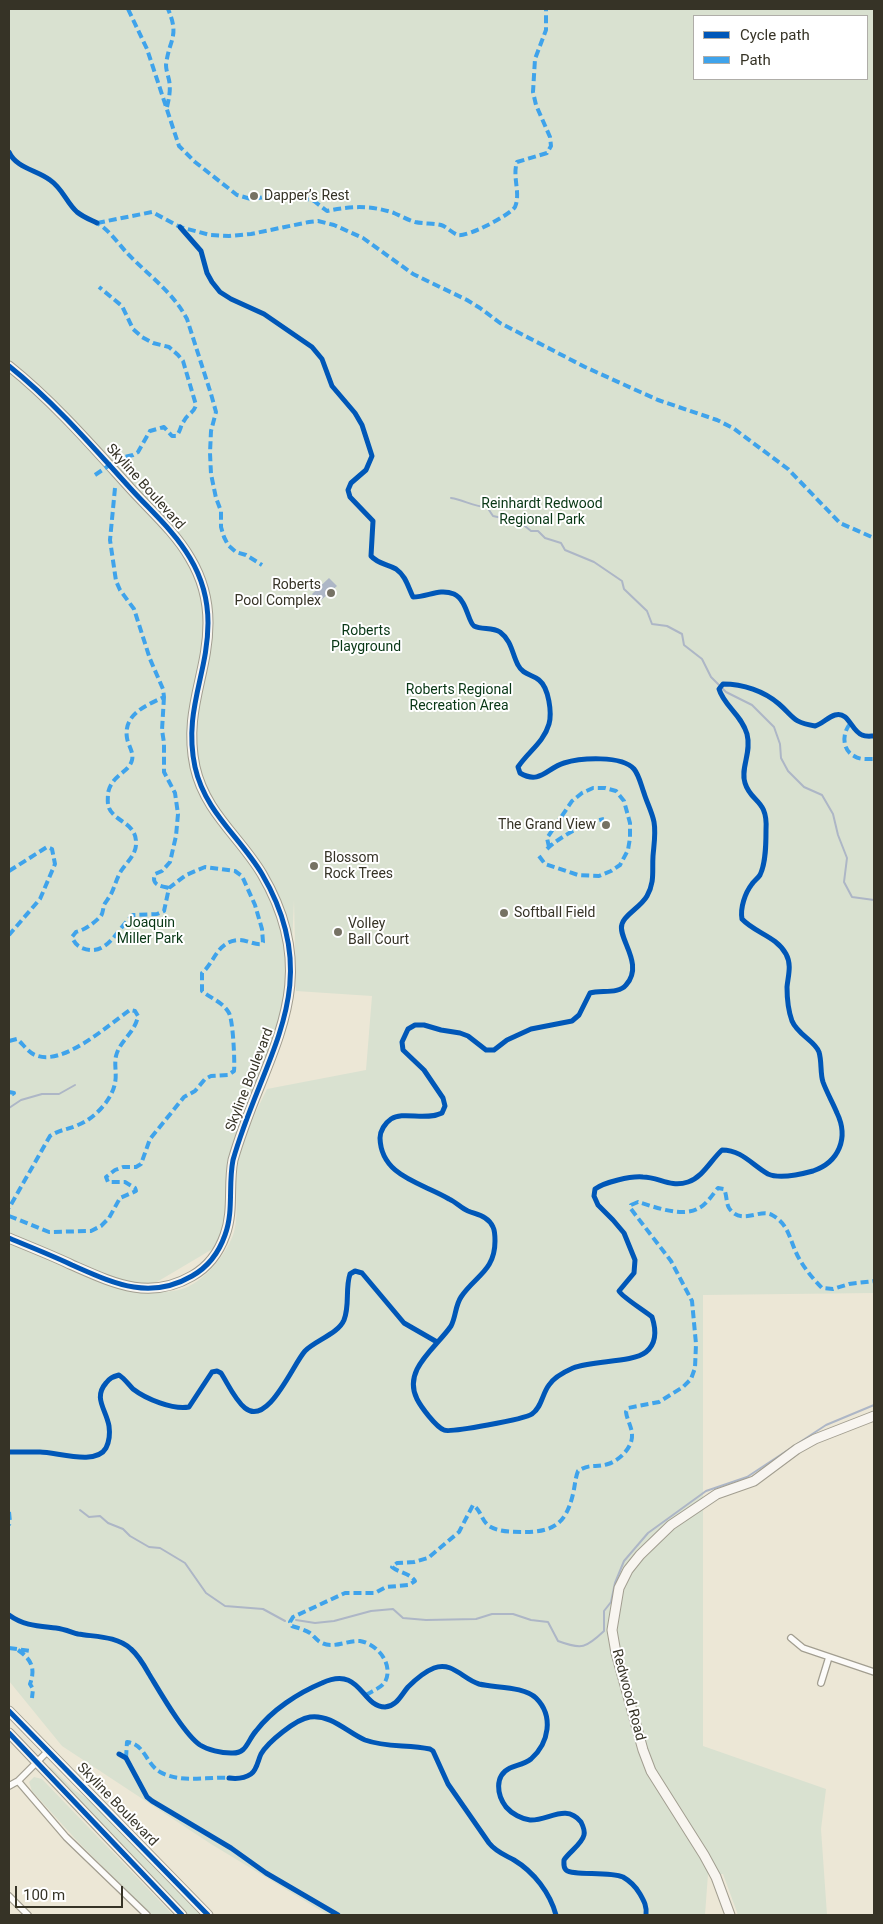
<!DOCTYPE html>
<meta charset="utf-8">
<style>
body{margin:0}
#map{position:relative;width:883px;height:1924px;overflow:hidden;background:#ece7d6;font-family:Roboto,sans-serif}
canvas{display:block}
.frame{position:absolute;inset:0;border:10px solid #363326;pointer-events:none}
.legend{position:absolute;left:693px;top:15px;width:175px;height:65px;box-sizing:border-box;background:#fff;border:1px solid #afada8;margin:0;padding:6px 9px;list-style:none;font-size:15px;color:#363326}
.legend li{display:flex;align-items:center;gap:10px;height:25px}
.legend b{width:25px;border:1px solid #afada8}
.scale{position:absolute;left:15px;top:1886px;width:108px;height:22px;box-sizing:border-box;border:2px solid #363326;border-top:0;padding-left:6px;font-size:15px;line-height:18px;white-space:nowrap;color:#363326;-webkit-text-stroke:4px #fff;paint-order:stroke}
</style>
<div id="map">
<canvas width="883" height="1924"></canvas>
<div class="frame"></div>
<ul class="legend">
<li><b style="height:6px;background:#0057b8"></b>Cycle path</li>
<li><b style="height:6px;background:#3fa3eb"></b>Path</li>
</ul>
<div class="scale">100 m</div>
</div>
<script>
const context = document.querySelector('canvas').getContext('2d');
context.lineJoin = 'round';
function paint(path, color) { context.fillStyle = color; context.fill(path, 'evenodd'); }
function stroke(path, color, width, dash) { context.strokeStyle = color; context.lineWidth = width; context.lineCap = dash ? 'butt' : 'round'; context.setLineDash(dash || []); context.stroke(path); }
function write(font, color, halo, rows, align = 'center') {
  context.font = font + ' Roboto,sans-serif'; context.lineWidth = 4; context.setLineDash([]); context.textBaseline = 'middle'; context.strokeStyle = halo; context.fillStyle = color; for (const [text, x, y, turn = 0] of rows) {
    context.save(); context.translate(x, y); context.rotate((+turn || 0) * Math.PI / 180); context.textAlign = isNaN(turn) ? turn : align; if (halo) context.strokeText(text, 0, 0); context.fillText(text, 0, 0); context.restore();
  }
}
paint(new Path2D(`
 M9 9H874V1293L703 1295V1746L826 1789 821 1829 827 1915H738L723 1874H708L705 1915H328L211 1844 62 1746 9 1681ZM694 16H867V79H694ZM294 900 296 991 372 996 366 1070 267 1089C255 1113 244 1137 238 1163 233 1186 240 1210 234 1232 228 1252 206 1280 185 1288 171 1293 155 1292 140 1292L226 1241 240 1138 290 990Z
 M45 1766 52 1768 74 1790 89 1800 201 1915H188Z
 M34 1777 42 1779 173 1915H152L79 1843 32 1791 29 1782Z`), '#d9e1d0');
paint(new Path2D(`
 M329 578 337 586 319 602 312 594Z`), '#adb6c6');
stroke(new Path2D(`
 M451 498C464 500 474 507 487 507L493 516 520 522 531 531H538L545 538 561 543 565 550 594 562 622 581 624 589 647 611 652 624 667 626 682 634 684 645 702 659 711 677 726 692 752 705 774 727 780 744 781 758 788 771 804 787 822 795 833 814 838 835 847 858 844 882 852 897 874 900
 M9 1108 21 1100 42 1094H59L75 1085
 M80 1510 89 1517 100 1516 108 1523 123 1529 130 1536 149 1547 160 1548 185 1563 206 1593 225 1606 263 1609 285 1621
 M296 1620 315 1623 334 1621 371 1611 393 1609 403 1618 426 1620 476 1619 492 1614H513L531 1620 548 1622 558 1641C582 1650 586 1648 604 1631V1611L611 1602 615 1583 624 1561 648 1533 706 1491 747 1477 826 1425 874 1405`), '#adb6c6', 2);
const minor = new Path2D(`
 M791 1638 803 1648 874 1672
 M821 1683 829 1657
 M18 1781 66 1837 147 1915
 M9 1786 18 1781 48 1751
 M9 1896 28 1915`);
const secondary = new Path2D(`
 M9 366C54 402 92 446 131 489 151 511 175 532 190 558 202 578 208 599 208 623 208 674 183 711 195 767 205 812 240 837 262 874 328 986 263 1054 233 1160 228 1185 234 1211 225 1235 219 1252 208 1267 192 1276 149 1301 113 1283 72 1265 51 1255 30 1247 9 1238
 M9 1711 208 1915
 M9 1733 182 1915
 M730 1915 716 1877 704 1855 651 1771 643 1750 616 1653 612 1630 619 1588 628 1570 640 1555 671 1525 717 1494 754 1481 797 1449 815 1439 874 1416`);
stroke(minor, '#a29e90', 8);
stroke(secondary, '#a29e90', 11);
stroke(minor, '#fcfbf9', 5.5);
stroke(secondary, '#f8f5f0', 9);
stroke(new Path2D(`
 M128 9 147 49 179 146 195 162 237 195 251 199 287 194 295 196 314 201 327 211C350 206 371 205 394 213 401 216 408 220 415 222 424 224 433 223 441 225 447 227 452 233 458 235 468 237 510 215 515 207 521 193 512 177 517 162L547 153 551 146 550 137 536 105 533 92 535 59 546 30V9
 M167 107C169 98 171 90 169 80 168 75 166 70 166 65 169 39 180 37 168 9
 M93 221C107 227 117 242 127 253 148 275 173 292 187 319L211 394 216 412 211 431 210 453 211 474 216 498 221 511V527L224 537 228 545 236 552 246 555 262 565
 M97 223 152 212 180 227 210 235 229 236 251 234 309 222 318 221 334 225 363 238 413 274 467 300 480 308 500 323 585 367 658 400 717 420 733 428 788 469 840 523 874 538
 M95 475 120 458 133 455 138 452 150 431 164 427 172 436H176C181 431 180 426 184 421 187 414 194 413 196 405L183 361 178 355 169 347 153 343 142 337 133 329 122 306 99 287
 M164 697 162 730 164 743V772L175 793 178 814 176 836 170 862 162 871 155 874C151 885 160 886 169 888
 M850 724C842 733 842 750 854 756 860 760 867 759 874 759
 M547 849C559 837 587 822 604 819
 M539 856 545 864 578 875 599 876 611 871 620 865 628 850 630 838V823L624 801 616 791 605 788H593L582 793 572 801 547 838 549 847
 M9 871 47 847 52 849 55 864 40 899 9 935
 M9 1041 17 1039C23 1044 28 1052 35 1055 63 1067 108 1025 130 1010L135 1011 138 1016C135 1033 120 1040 116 1056 114 1065 117 1074 115 1083 112 1100 94 1119 78 1125 67 1130 61 1129 50 1136L9 1208
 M9 1092 14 1093 9 1097
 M9 1216 49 1232 91 1231 101 1226 109 1218 120 1198 136 1191 135 1188 125 1182H108L106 1177 115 1170 123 1167H136L141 1164 150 1139 184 1097 195 1091 205 1079 211 1076 228 1075 234 1071C235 1062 233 1020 229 1013 223 1002 210 998 202 991V973C215 962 217 941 239 940 247 940 254 945 262 944L263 942 262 929 255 905 242 876 235 871 205 867 186 875 169 888 164 911 157 914 133 915C116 930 107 958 82 948 76 945 74 942 72 937L76 932C85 930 94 923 101 916 103 913 103 909 104 905 106 901 110 897 112 892 115 885 117 878 121 871 127 862 137 854 136 842 136 823 115 822 109 808 107 803 108 797 108 793 112 774 129 773 132 760 134 752 128 745 127 738 123 714 147 705 164 697L163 689 150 659 134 609 120 590 116 581 110 540 115 488
 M9 1512 10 1522 9 1525
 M9 1648 31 1651
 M18 1650C31 1659 36 1668 30 1684L33 1689 32 1698
 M366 1695C372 1691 381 1688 385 1682 394 1665 378 1644 360 1641 348 1640 333 1649 322 1643 317 1641 314 1636 310 1633 305 1630 298 1628 292 1626L290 1622 293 1617 345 1593H375L386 1587 409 1585 415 1581C410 1573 399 1573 392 1567L397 1563 414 1562 428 1558 459 1532 473 1505C481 1510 481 1520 489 1526 498 1532 513 1532 524 1532 553 1532 566 1524 573 1494 575 1486 575 1479 578 1471 591 1463 595 1468 608 1464 619 1461 633 1447 632 1435 632 1427 627 1420 626 1412L628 1408 659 1402 683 1387 691 1379 695 1368 696 1344 692 1301 671 1261 631 1209V1205L638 1202C655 1207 683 1218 699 1208 706 1205 713 1194 718 1188L724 1189C727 1195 726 1203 729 1208 741 1226 760 1208 772 1215 787 1223 789 1236 795 1250 800 1263 812 1278 822 1288L833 1289 849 1284 874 1281
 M126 1758 127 1742C145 1744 146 1764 160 1772 182 1784 209 1776 233 1778`), '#3fa3eb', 4, [8, 4]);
stroke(new Path2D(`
 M9 152C16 168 37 170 50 180 63 189 66 202 77 212 83 217 91 220 97 223
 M180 227 201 251 207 273 212 282 220 292 231 299 264 314 312 347 322 359 332 386 355 413 362 425 372 456 366 470 351 483 348 490 350 497 373 521 371 556C378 564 387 564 396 569 406 576 408 587 413 597 428 597 439 588 454 594 467 600 468 622 474 626 482 630 492 627 500 632 512 641 512 654 518 665 523 675 532 674 539 680 549 688 552 713 549 724 544 742 528 752 518 767L520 773C540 785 547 768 564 763 580 758 622 755 634 769 639 775 641 785 644 793 647 803 652 812 654 822 656 833 654 844 653 856 652 871 655 882 647 896 641 907 624 915 622 924 617 938 645 964 626 985 619 994 601 990 590 993L579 1015 572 1021 531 1029 507 1040 494 1050H486L468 1036 460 1033 441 1030 424 1025H415L408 1029 402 1042 403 1050 424 1070 443 1098 445 1106 442 1113C426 1121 403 1111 391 1119 385 1123 380 1131 380 1138 381 1177 423 1183 449 1199 456 1202 461 1208 468 1211 478 1215 488 1216 493 1227 495 1231 495 1237 495 1241 495 1271 475 1276 461 1297 455 1306 456 1317 451 1326 436 1348 402 1370 417 1399 421 1407 436 1427 444 1430 450 1433 525 1419 532 1414 542 1407 542 1394 549 1385 554 1377 564 1372 573 1368 593 1360 632 1363 646 1352 657 1343 656 1329 652 1317 645 1311 622 1297 619 1291L634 1273 635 1260 624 1233 613 1220 598 1205 594 1196 595 1189C605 1182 630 1176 643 1177 659 1177 670 1188 688 1182 703 1177 711 1160 722 1150 742 1150 752 1165 768 1174 779 1179 802 1174 813 1171 839 1162 849 1138 837 1113 833 1103 827 1093 823 1082 820 1073 822 1062 819 1052 815 1041 798 1035 792 1021 788 1010 787 998 787 987 788 976 792 965 786 954 776 936 755 933 742 919 740 908 745 893 752 884 754 881 758 878 760 875 766 863 766 843 766 830 768 799 751 803 745 783 740 768 752 753 747 734 741 714 724 706 719 689L723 684C743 684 764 691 779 704 794 717 792 722 815 726 822 724 828 717 835 715 849 711 851 731 862 735 866 737 871 736 874 736
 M9 366C54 402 92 446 131 489 151 511 175 532 190 558 202 578 208 599 208 623 208 674 183 711 195 767 205 812 240 837 262 874 328 986 263 1054 233 1160 228 1185 234 1211 225 1235 219 1252 208 1267 192 1276 149 1301 113 1283 72 1265 51 1255 30 1247 9 1238
 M9 1452C19 1452 29 1452 40 1452 57 1452 96 1466 106 1448 109 1442 110 1433 109 1426 106 1409 93 1398 106 1383 110 1378 112 1377 119 1375 125 1379 128 1384 133 1389 146 1399 173 1410 189 1407L212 1372 217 1371 221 1373C228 1384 235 1400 245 1408 268 1427 293 1364 305 1351 316 1340 338 1334 344 1320 350 1305 345 1289 350 1274L355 1271 362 1273 404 1323 437 1342
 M9 1615C24 1626 39 1626 56 1628 64 1629 71 1632 78 1634 96 1637 117 1636 131 1649 139 1656 144 1665 149 1674 160 1692 184 1734 200 1745 208 1750 221 1753 231 1753 247 1754 247 1741 256 1731 272 1710 298 1693 322 1683 361 1665 361 1707 385 1707 397 1706 401 1695 408 1687 415 1680 424 1672 434 1668 452 1661 463 1679 479 1684 495 1688 524 1686 536 1698 554 1716 549 1743 531 1759 525 1764 517 1765 510 1768 494 1776 497 1795 506 1807 512 1814 522 1819 530 1820 548 1821 566 1803 581 1822 583 1826 585 1831 584 1835 582 1844 569 1852 564 1860 564 1864 563 1867 566 1870 572 1876 609 1871 623 1877 630 1881 636 1887 640 1894 644 1901 647 1906 646 1915
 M9 1711 208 1915
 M9 1733 182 1915
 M119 1754 126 1758 147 1797 152 1801 231 1848 266 1873 338 1915
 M229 1778C236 1779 245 1778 251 1774 257 1770 258 1760 261 1754 268 1742 296 1719 310 1717 331 1714 348 1733 365 1740 387 1748 408 1744 430 1749L433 1751 448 1784 489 1843C496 1852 505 1855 514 1860 534 1872 550 1893 556 1915`), '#0057b8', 5);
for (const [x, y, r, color] of [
 [254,196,5,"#767264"],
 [331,593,5,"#767264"],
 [606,825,5,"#767264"],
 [314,866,5,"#767264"],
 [504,913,5,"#767264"],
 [338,932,5,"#767264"]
]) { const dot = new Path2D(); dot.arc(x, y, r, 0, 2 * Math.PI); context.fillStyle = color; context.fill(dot); stroke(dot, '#fff', 2); }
write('14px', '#363326', '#fff', [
 ["Dapper’s Rest",264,196],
 ["Roberts",321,585,"right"],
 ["Pool Complex",321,601,"right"],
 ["The Grand View",596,825,"right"],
 ["Blossom",324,858],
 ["Rock Trees",324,874],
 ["Softball Field",514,913],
 ["Volley",348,924],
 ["Ball Court",348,940]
], 'left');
write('14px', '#363326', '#fff', [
 ["Skyline Boulevard",145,487,48],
 ["Skyline Boulevard",250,1080,-69],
 ["Redwood Road",628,1695,75],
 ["Skyline Boulevard",117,1805,46]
]);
write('14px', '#083715', '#fff', [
 ["Reinhardt Redwood",542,504],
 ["Regional Park",542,520],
 ["Roberts",366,631],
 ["Playground",366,647],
 ["Roberts Regional",459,690],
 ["Recreation Area",459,706],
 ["Joaquin",150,923],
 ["Miller Park",150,939]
]);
</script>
